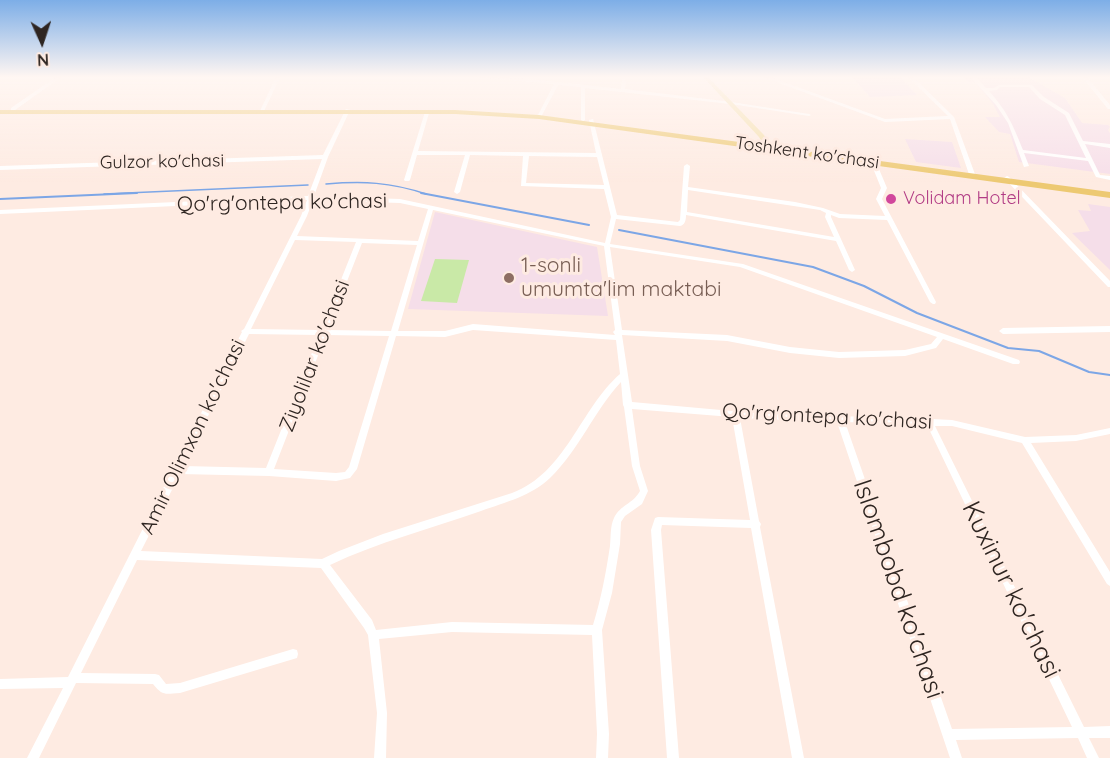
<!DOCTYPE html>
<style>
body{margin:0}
#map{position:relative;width:1110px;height:758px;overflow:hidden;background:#feebe2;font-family:Quicksand,sans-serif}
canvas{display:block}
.north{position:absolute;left:12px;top:12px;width:60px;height:60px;-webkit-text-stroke:4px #feebe2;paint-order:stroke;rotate:177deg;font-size:16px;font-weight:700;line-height:24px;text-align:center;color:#2e2521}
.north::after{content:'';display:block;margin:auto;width:21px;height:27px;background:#2e2521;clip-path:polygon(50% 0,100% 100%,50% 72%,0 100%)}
</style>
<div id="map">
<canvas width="1110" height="758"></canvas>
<div class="north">N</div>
</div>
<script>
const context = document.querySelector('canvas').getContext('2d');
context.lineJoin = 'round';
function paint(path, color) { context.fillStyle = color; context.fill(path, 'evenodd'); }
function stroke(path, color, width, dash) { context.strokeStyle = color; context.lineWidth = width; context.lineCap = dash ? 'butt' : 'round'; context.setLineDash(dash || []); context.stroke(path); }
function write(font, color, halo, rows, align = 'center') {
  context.font = font + ' Quicksand,sans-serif'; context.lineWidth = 6; context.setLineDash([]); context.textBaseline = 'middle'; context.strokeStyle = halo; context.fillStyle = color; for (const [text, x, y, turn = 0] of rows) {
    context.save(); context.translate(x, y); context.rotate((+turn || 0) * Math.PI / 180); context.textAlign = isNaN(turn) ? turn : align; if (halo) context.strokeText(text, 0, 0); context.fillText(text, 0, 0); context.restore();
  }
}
paint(new Path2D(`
 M852 77H900L917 95 870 97Z
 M905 139 952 142 961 168 916 162Z
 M1088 204 1110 207V270L1072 233 1090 231 1078 210 1091 211Z
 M435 212 597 247 608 316 408 309Z`), '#f5dee9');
paint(new Path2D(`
 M963 77H1028L1065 98 1082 123 1108 125 1110 127 1108 130 1110 133V174L1019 162 1010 134 999 132 985 117H1000L993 104 975 82H968Z`), '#f6dee9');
paint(new Path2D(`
 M435 259 469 260 457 303 421 301Z`), '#c9e9a7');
stroke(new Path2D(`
 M326 184C363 181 390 182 426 194
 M104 194 308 185`), '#7ca6e6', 1.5);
stroke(new Path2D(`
 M421 193 589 225
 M0 199 137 193
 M619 230 813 267 864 286 917 313 1008 348 1039 351 1089 372 1110 375`), '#7ca6e6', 2);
paint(new Path2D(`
 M56 77H61L15 110H11V108Z
 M276 77H280L264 111 260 112V111Z
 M478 77C526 77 573 84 621 89L622 80 624 79 626 80 625 89 731 102 809 114 811 115 809 116 731 104 585 88V120L583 121 581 120V87L558 85 541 117 539 118 537 117 554 84Z
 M763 77H770L885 119 948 116 908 77H913L954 117 976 177 973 179 970 177 950 119 885 122Z
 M1082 77H1087L1110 105V109H1108Z
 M973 78H977L986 88H994L999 85H1032L1044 97 1069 113 1083 141 1110 144V148L1085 144 1100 175 1110 176V180L1096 177 1088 161 1024 153 1029 166 1024 167 1008 123 996 105 973 80ZM1000 87H1029L1040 99 1065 115 1086 158 1023 150C1013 125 1007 111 989 91L997 90Z
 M346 109 350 110 328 157 314 196 400 199 605 243 611 217 604 189 521 186 523 156 470 155 460 192 457 194 454 192 465 155H417L410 180 409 181H405L404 180 425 112 429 113 418 151 596 153 589 120 593 119 617 215 678 222 680 220 684 166 687 164 690 166 688 187 795 202 823 208 840 214 885 216 876 199 881 188 871 163 876 162 887 188 882 199 936 302 935 304H933L930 302 887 220 839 218 831 215V217L855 270 852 272 849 270 836 241 686 215C686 220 685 225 680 226L616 219 610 244 743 264 1019 360 1020 362 1019 364H1013L943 339 936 348 905 356 839 358 790 353 727 341 622 335 632 402 732 411 735 410 738 412 752 413 926 419 929 418 932 419 952 420 1025 437 1076 435 1110 428V434L1076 441 1031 443 1110 572V586L1107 584 1022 443 952 426H935L1084 727 1110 726V738H1089L1099 758H1087L1078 738 956 740 962 758H950L837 422 740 418 759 521 761 524 760 527 804 758H792L751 528 662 525 661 530 679 758H667L651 530 655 518 658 517 750 520 732 417 632 409 640 466 648 491 642 504 625 516 621 522 620 544 612 593 602 630 609 734 608 758H596L597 734 592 635 452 632 379 639 387 713 386 758H374L377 713 368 635 364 628 321 568 137 560 81 673 155 674 159 675 166 684 180 683 293 649 297 650 298 654 297 658 180 693C164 694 163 696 153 684L76 683 39 758H27L63 688 0 689V679L68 677 242 332 241 331 244 329 301 216 307 200 0 214V210L308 196 322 159 0 170V166L323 155ZM529 156 597 157 604 185 526 183ZM688 190 820 210 826 213 825 217 834 237 687 212ZM313 200 400 203 428 209 418 241 297 236 307 216ZM433 210 604 246 615 330 613 332 615 335 473 324 445 331H398ZM295 240 356 242 321 330 251 329ZM362 243 417 245 391 331 328 330ZM610 247 740 267 937 337 931 344 905 350 839 352 790 347 727 335 622 330ZM473 330 616 340 620 374C580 409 566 473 512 493L383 534 339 551 322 559 141 551 180 474 269 476 336 481 350 478 357 469 396 336 445 337ZM249 334 319 335 266 468 183 466ZM326 335 389 336 349 467 345 472 336 473 274 469ZM621 382 623 405 624 407 632 466 640 491C633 504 620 505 614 518 610 526 611 537 610 546 606 573 601 599 593 625L452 622 376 630 372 620 330 565C378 542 430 529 481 511 506 502 531 496 550 478 579 450 594 411 621 382ZM845 422 927 425 1072 727 952 729Z
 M1007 176 1009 177 1110 281V287H1108L1005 179 1004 178Z
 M1110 326V332L1003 334 999 331 1003 328Z`), '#fff');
paint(new Path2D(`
 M703 77H708L764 135 771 148 770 149H766L759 137Z`), '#f4dfaa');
paint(new Path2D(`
 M0 110H455L539 115 1110 192V198L539 119 455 114H0Z`), '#edc972');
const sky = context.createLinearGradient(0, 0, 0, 183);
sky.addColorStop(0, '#7daee7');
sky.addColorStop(0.42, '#fff6f2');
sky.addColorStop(1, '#fff6f200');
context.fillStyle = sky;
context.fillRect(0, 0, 1110, 183);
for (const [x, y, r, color] of [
 [891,199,6,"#d1479c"],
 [509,278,6,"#8d6e63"]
]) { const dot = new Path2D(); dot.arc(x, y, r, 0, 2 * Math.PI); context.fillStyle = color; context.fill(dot); stroke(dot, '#feebe2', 2); }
write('18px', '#2e2521', '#feebe2', [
 ["Toshkent ko'chasi",807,153,8],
 ["Gulzor ko'chasi",162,162,-1]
]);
write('18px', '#b23c85', '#feebe2', [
 ["Volidam Hotel",903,199]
], 'left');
write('21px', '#2e2521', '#feebe2', [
 ["Qo'rg'ontepa ko'chasi",282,203,-1],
 ["Ziyolilar ko'chasi",315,356,-69],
 ["Qo'rg'ontepa ko'chasi",827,417,3],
 ["Amir Olimxon ko'chasi",193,437,-64]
]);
write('21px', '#785e54', '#feebe2', [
 ["1-sonli",521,266],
 ["umumta'lim maktabi",521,290]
], 'left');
write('26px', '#2e2521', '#feebe2', [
 ["Islombobd ko'chasi",898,589,71],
 ["Kuxinur ko'chasi",1011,590,64]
]);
</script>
